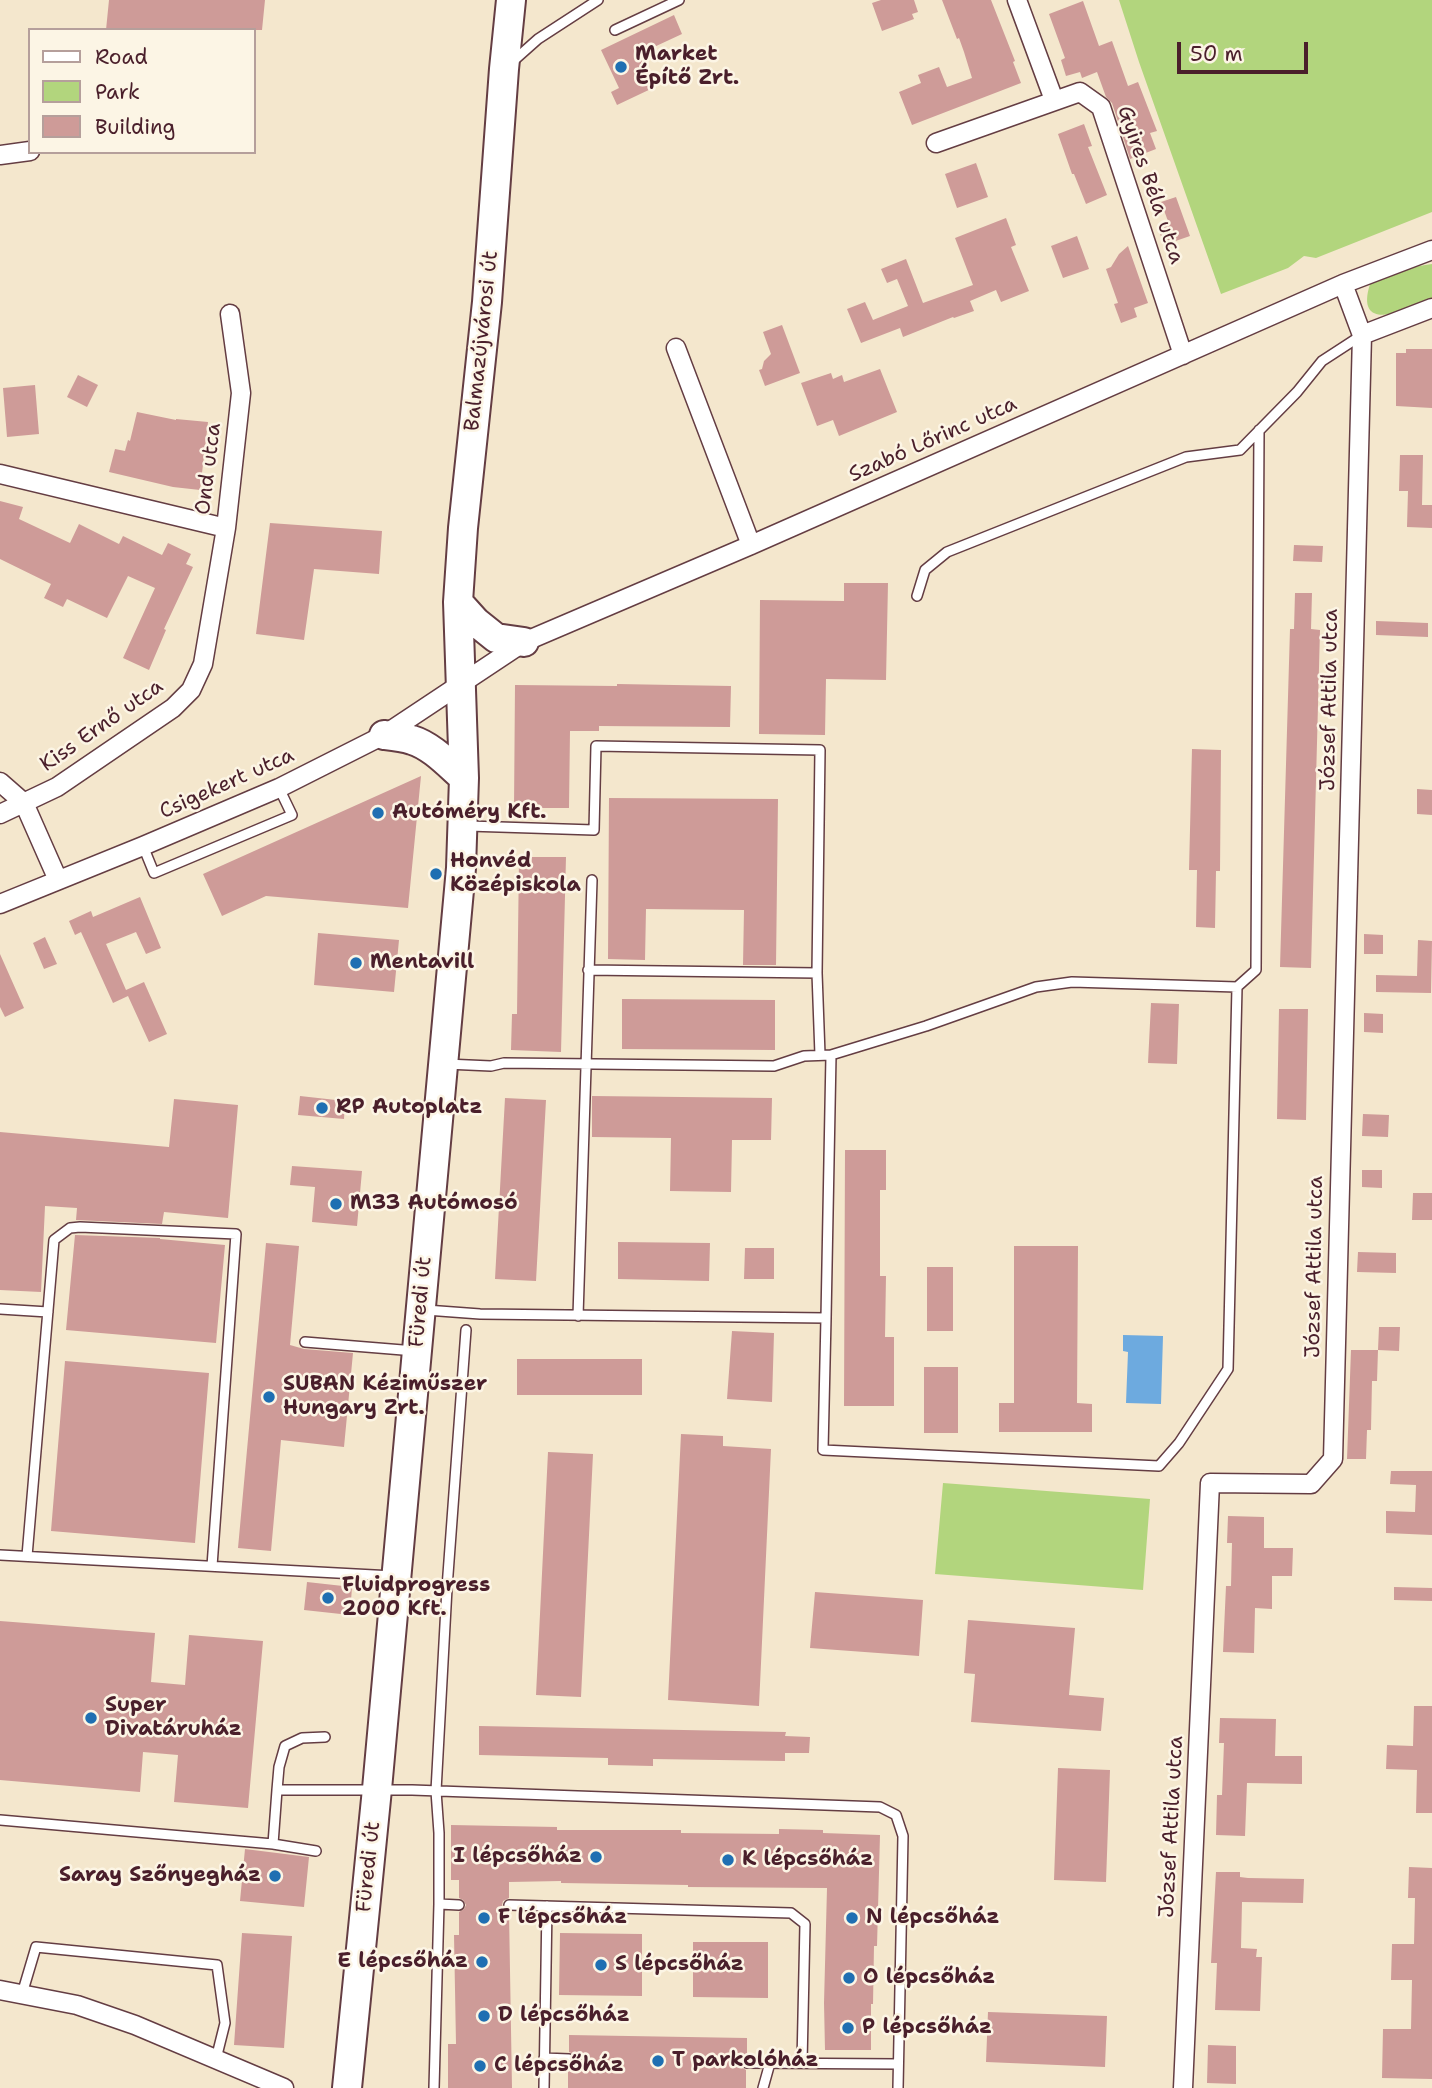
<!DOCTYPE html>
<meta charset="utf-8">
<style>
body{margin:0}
#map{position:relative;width:1432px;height:2088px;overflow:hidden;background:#f4e7cd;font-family:"Shantell Sans",sans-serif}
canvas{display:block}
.legend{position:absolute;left:28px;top:28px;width:228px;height:126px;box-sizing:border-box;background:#fcf5e5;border:2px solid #b59f9b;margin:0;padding:9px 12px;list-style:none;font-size:21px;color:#4a1f2b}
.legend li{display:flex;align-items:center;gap:14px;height:35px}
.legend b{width:35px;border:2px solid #b59f9b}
.scale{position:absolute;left:1177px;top:42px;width:131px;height:32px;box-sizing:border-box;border:4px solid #4a1f2b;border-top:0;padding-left:9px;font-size:21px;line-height:24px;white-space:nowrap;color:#4a1f2b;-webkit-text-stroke:5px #fcf5e5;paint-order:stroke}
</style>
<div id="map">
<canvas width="1432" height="2088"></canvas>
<ul class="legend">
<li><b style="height:9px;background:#fff"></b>Road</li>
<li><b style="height:19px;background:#b2d57d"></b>Park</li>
<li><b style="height:19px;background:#ce9b98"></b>Building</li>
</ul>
<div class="scale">50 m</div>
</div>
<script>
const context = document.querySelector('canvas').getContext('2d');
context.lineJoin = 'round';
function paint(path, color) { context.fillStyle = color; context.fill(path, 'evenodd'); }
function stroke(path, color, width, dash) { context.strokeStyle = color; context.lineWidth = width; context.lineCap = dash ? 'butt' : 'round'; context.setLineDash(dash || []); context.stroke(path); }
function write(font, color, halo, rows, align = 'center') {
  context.font = font + ' "Shantell Sans",sans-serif'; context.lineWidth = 5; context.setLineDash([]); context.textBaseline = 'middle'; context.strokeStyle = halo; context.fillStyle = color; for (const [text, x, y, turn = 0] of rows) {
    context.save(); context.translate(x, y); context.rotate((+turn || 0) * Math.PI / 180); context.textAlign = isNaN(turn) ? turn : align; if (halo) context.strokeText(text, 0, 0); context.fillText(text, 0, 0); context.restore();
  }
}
paint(new Path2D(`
 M1119 0H1432V212L1316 258 1304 256 1288 268 1221 294 1139 62Z
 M1432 264V301C1408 309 1354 335 1370 284 1389 272 1410 267 1432 264Z
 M943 1483 1150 1499 1143 1590 935 1574Z`), '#b2d57d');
paint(new Path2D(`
 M1123 1335 1163 1336 1161 1404 1126 1403 1128 1352 1123 1351Z`), '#6daadf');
paint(new Path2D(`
 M109 0H265L262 30H106Z
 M881 0H914L918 12 912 14 914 19 882 31 872 3Z
 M942 0H991L1015 61 1013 62 1021 83 912 125 899 92 921 83 918 75 939 67 947 87 972 78 964 52 959 38 957 39Z
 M1083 1 1099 46 1112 41 1128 86 1138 82 1157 131 1150 133 1156 149 1130 159 1112 103 1106 97 1097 72 1082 78 1080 72 1066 76 1061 60 1065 58 1049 14Z
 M674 15 682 34 639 54 655 87 617 105 611 92 619 88 601 50Z
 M1084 124 1092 146 1088 147 1107 195 1086 204 1074 174H1072L1058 134Z
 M976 163 988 197 957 208 945 174Z
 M1176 197 1190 236 1164 245 1158 228 1169 224 1161 202Z
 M1006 218 1016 245 1011 247 1029 291 1001 302 996 290 970 301 974 311 954 318 953 317 903 337 900 328 861 343 847 309 865 302 873 320 908 306 897 279 887 283 881 269 906 259 923 303 973 285 955 238Z
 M1077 236 1089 269 1063 278 1051 246Z
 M1128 246 1148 303 1134 308 1137 317 1121 323 1114 304 1118 303 1106 269 1111 267 1119 254Z
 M782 325 800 373 765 386 759 370 762 369 764 361 771 354 763 332Z
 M1406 349H1432V408L1396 406V353H1406Z
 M880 369 897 412 839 436 833 420 817 426 801 383 831 373 833 379 842 375 844 382Z
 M78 375 98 385 87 407 67 397Z
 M35 385 39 434 7 437 3 388Z
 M137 412 176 420V419L208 422 200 490 173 487 109 472 115 449 125 451 128 440 130 441Z
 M1400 455H1423L1422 505H1432V528L1407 527 1408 491H1399Z
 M0 501 23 507 19 519 70 543 79 524 119 544 123 536 162 555 168 543 191 554 186 564 193 567 164 629 166 630 149 670 123 658 155 588 128 576 107 618 67 599 63 607 44 598 51 584 0 559Z
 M270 523 382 531 379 574 314 569 304 640 256 634Z
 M1294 545 1323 546 1322 562 1293 561Z
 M844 583H888L886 680 826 679 825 735 759 734 760 600 844 601Z
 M1295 593H1312L1311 629 1320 630 1311 968 1280 967 1290 629H1294Z
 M1376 621 1428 623V637L1376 635Z
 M617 684 731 686 730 727 599 726V731H570L569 808H514L515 685 617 686Z
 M1192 749 1221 750 1220 871H1216L1215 928 1196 927 1197 870H1189Z
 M421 776 408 908 266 896 222 916 203 874Z
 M1417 789 1432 790V815L1417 814Z
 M609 798 778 799 776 965H743L744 910 646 909 645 960 608 959Z
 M519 857H566L561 1052 511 1050 512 1014H517Z
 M140 897 161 948 146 954 136 932 106 944 126 990 144 982 167 1034 149 1042 128 996 113 1003 81 932 75 935 69 921 91 911 93 917Z
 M318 933 399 940 394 992 314 985Z
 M1364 934 1383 935V954H1364Z
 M45 937 57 964 44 969 33 943Z
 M1418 940 1432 941 1431 993 1376 992V975L1417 976Z
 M0 954 24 1008 5 1017 0 1007Z
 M622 999 775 1000V1050L622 1049Z
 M1151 1003 1179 1004 1177 1064 1148 1063Z
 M1279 1009H1308L1306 1120 1277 1119Z
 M1364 1013 1383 1014V1033L1364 1032Z
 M300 1096 345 1101 344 1119 298 1115Z
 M592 1096 772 1098 771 1140H732L731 1192 670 1191 671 1138 592 1137Z
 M505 1098 546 1100 536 1281 495 1279Z
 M174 1099 238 1105 228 1218 164 1212 162 1224 76 1220 77 1208 45 1206 41 1292 0 1290V1132L169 1147Z
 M1363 1114 1389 1115 1388 1137 1362 1136Z
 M845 1150H886V1190H880V1276H886L885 1337H894V1406H844Z
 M292 1166 362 1171 357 1226 312 1222 315 1187 290 1185Z
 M1362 1170H1382V1188L1362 1187Z
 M1413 1193H1432V1220H1412Z
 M75 1235 160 1238V1239L225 1245 216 1343 66 1330Z
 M618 1242 710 1243 709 1281 618 1279Z
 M266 1243 299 1246 290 1345 304 1349 353 1353 344 1447 281 1440 271 1551 238 1548Z
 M1014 1246H1078L1077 1403 1092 1404V1432H999V1403H1014Z
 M745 1248H774V1279H744Z
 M1358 1252 1396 1253V1273L1357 1272Z
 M927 1267H953V1331H927Z
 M1379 1327H1400L1399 1351 1378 1350Z
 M732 1331 774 1333 772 1402 727 1399Z
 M1351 1350H1378L1377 1381H1372L1371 1430H1367L1366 1459H1347Z
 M517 1359H642V1395H517Z
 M65 1361 209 1373 195 1543 51 1531Z
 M924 1367H958V1433H924Z
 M681 1434 723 1436V1446L771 1449 759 1706 668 1700Z
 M548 1452 593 1454 581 1697 536 1695Z
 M1391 1471H1432V1535L1386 1533V1511L1415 1512 1416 1485 1390 1484Z
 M1228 1516 1264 1517V1548H1293L1292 1576H1272V1609L1255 1608 1254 1653 1223 1652 1226 1586H1231L1232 1543H1227Z
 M307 1582 352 1587 350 1615 304 1610Z
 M1394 1587 1432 1588V1601L1394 1600Z
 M815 1592 923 1600 919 1656 810 1648Z
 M968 1620 1075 1628 1069 1695 1104 1698 1101 1731 971 1722 975 1674 964 1673Z
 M0 1621 155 1633 151 1682 185 1685 189 1635 263 1641 248 1808 174 1802 178 1755 143 1752 140 1792 0 1780Z
 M1414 1706H1432V1813H1416L1417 1770 1386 1769 1387 1745 1413 1746Z
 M1220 1718 1276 1719 1275 1756H1302V1784L1247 1783 1245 1836 1216 1835 1217 1795H1222L1224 1743H1219Z
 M479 1726 786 1732 785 1736 810 1737 809 1753H785V1761L653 1759V1766L608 1765V1758L479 1755Z
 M1058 1768 1110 1770 1106 1882 1054 1880Z
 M451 1825 557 1827V1830H681V1833L779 1834V1829L823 1830V1833L880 1835 877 1946H874L873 2004H871V2050H825L824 2003 827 1888 688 1887V1885L561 1883V1881L509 1882V1898L503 1901 502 1905 505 1911 509 1912 512 2088H448V2044H456L454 1935H459V1912L464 1909 466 1905 463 1900 459 1898V1880H451Z
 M245 1849 309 1857 304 1907 240 1901Z
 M1409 1867 1432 1868V2079L1382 2078 1383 2029H1411L1412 1980H1391L1392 1944H1414L1415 1898H1408Z
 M1216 1872H1240V1877L1248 1878 1304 1879 1303 1903 1242 1902 1241 1948 1257 1949 1256 1957H1262L1260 2011 1215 2010 1217 1963H1211Z
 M242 1933 292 1936 284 2048 234 2045Z
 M560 1933 642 1934V1996L559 1995Z
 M693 1942H768V1998L693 1997Z
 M988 2012 1107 2016 1105 2067 986 2062Z
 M569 2035 747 2038V2056L743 2057 740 2062 741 2067 746 2070V2088H568V2066L574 2063 576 2059 573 2054 569 2052Z
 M1208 2045 1236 2046V2084L1207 2083Z`), '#ce9b98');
const service = new Path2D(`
 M615 30 679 0
 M511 63 538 39 598 0
 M917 596 925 570 947 552 1186 457 1240 450 1297 392 1322 361 1362 335
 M468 826 594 830 596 746 820 750 817 973 820 1055
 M143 846 154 873 292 815 279 788
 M588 970 817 973
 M1237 987 1256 970 1259 430
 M0 1309 48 1312
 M426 1310 480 1314 826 1318 831 1055 804 1056 774 1066 504 1063 491 1066 446 1064
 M578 1316 592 880
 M826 1318 823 1450 1159 1466 1179 1443 1228 1369 1237 987 1072 982 1036 987 926 1026 831 1055
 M305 1342 415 1351
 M0 1555 393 1576
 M27 1556 54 1240 70 1228 80 1227 236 1234 212 1566
 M277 1790 279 1767 285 1746 302 1738 325 1737
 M0 1820 273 1844 277 1790H412L880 1807 896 1815 903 1836 898 2088
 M273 1844 316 1851
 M439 1904 459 1905
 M509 1905 791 1913 805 1924 802 2063
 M22 1994 36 1947 217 1965 225 2023 216 2059
 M544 2058 569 2059
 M747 2063 898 2064
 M434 2088 439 1904V1833L436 1791 447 1588 466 1330
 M544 2088 547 1906
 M763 2088 770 2063`);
const minor = new Path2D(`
 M1017 0 1054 100
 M936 143 1080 92 1101 107 1183 355
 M0 155 30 151
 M1362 335 1432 308
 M676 348 751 545
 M0 474 226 528
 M0 782 24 803 58 880
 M0 814 57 787 173 708 191 690 203 664 226 528 241 393 230 314
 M0 904 143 846 279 788 384 735 524 642 751 545 1343 284 1432 250
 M0 1990 77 2005 135 2025 284 2088
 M1183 2088 1210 1483 1311 1484 1333 1459 1362 335 1343 284`);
const primary = new Path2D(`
 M458 602 476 622 496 638 524 642
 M384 735C393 736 403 737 412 740 432 746 449 765 464 778
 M347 2088 377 1789 461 868 464 778 458 602 463 528 487 302 504 69 511 0`);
stroke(service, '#643d43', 12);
stroke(minor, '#643d43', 21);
stroke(primary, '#643d43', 32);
stroke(service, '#fff', 9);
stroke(minor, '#fff', 18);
stroke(primary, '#fff', 28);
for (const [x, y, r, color] of [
 [621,67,7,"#1f6fb2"],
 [378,813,7,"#1f6fb2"],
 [436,874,7,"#1f6fb2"],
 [356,963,7,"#1f6fb2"],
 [322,1108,7,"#1f6fb2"],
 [336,1204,7,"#1f6fb2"],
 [269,1397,7,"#1f6fb2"],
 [328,1598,7,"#1f6fb2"],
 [91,1718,7,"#1f6fb2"],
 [596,1857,7,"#1f6fb2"],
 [728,1860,7,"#1f6fb2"],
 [275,1876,7,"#1f6fb2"],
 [484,1918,7,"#1f6fb2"],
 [852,1918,7,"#1f6fb2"],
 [482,1962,7,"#1f6fb2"],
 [601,1965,7,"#1f6fb2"],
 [849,1978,7,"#1f6fb2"],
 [484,2016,7,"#1f6fb2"],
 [848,2028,7,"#1f6fb2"],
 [658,2061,7,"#1f6fb2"],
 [480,2066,7,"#1f6fb2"]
]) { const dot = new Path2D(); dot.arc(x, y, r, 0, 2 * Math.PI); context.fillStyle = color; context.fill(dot); stroke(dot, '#fcf5e5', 2.5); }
write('bold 21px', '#4a1f2b', '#fcf5e5', [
 ["Market",635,55],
 ["Építő Zrt.",635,79],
 ["Autóméry Kft.",392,813],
 ["Honvéd",450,862],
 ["Középiskola",450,886],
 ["Mentavill",370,963],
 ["RP Autoplatz",336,1108],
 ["M33 Autómosó",350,1204],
 ["SUBAN Kéziműszer",283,1385],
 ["Hungary Zrt.",283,1409],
 ["Fluidprogress",342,1586],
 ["2000 Kft.",342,1610],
 ["Super",105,1706],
 ["Divatáruház",105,1730],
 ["I lépcsőház",582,1857,"right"],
 ["K lépcsőház",742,1860],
 ["Saray Szőnyegház",261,1876,"right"],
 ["F lépcsőház",498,1918],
 ["N lépcsőház",866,1918],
 ["E lépcsőház",468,1962,"right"],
 ["S lépcsőház",615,1965],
 ["O lépcsőház",863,1978],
 ["D lépcsőház",498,2016],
 ["P lépcsőház",862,2028],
 ["T parkolóház",672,2061],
 ["C lépcsőház",494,2066]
], 'left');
write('21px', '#4a1f2b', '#fcf5e5', [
 ["Gyires Béla utca",1150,185,71],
 ["Balmazújvárosi út",482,341,-84],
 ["Szabó Lőrinc utca",933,440,-24],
 ["Ond utca",209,469,-83],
 ["József Attila utca",1330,700,-89],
 ["Kiss Ernő utca",102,726,-35],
 ["Csigekert utca",227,784,-24],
 ["József Attila utca",1315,1267,-89],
 ["Füredi út",421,1302,-85],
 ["József Attila utca",1172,1827,-87],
 ["Füredi út",369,1867,-84]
]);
</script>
